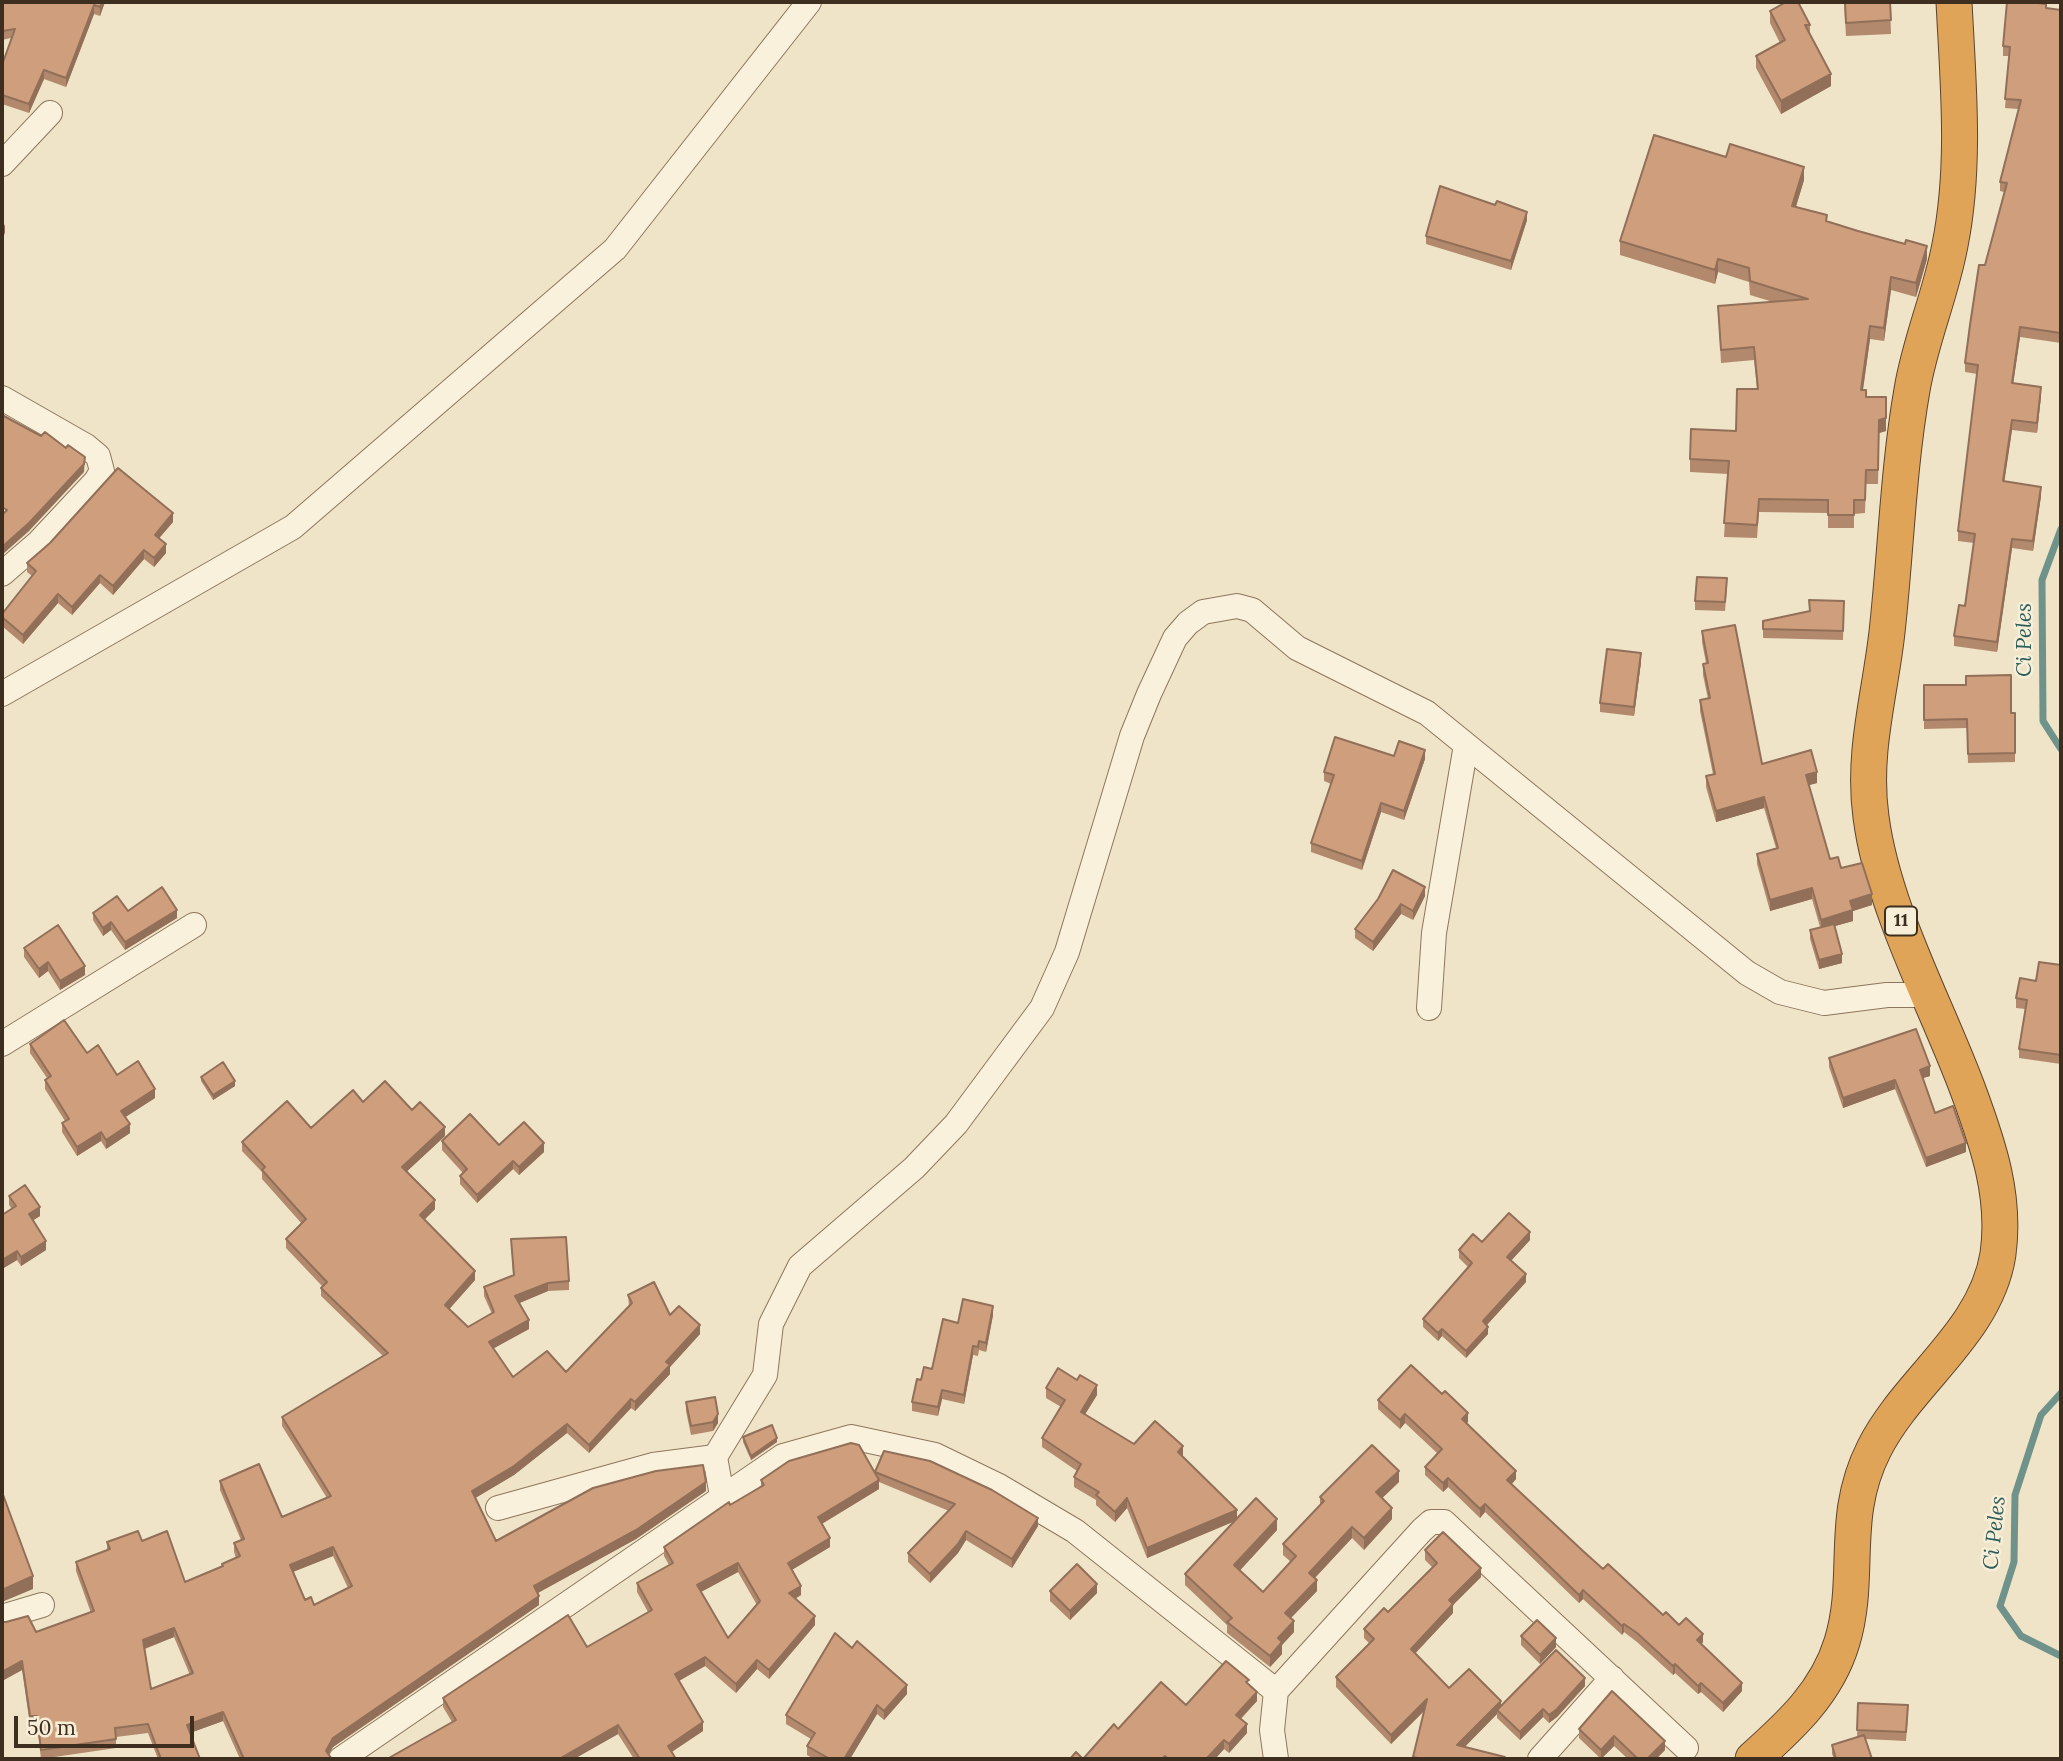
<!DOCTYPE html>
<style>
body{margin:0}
#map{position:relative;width:2063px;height:1761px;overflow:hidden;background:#f0e4c8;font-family:Lora,serif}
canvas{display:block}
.frame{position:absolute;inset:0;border:4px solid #3d2e20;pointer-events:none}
.scale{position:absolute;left:14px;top:1716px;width:180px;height:32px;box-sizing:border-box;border:4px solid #3d2e20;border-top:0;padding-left:9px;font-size:21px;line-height:24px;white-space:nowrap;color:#3d2e20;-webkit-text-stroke:5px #f7eed8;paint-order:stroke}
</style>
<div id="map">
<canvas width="2063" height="1761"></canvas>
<div class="frame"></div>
<div class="scale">50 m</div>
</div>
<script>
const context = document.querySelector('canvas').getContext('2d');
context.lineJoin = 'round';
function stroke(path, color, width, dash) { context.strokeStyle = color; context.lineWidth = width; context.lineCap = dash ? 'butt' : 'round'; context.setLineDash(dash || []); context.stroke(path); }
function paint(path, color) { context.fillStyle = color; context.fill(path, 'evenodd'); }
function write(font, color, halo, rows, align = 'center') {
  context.font = font + ' Lora,serif'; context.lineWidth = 5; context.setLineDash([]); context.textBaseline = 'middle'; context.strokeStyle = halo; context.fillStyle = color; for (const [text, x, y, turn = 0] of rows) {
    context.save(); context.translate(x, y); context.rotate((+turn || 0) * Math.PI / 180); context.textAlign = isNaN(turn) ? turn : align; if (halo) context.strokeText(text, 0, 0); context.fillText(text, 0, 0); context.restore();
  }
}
stroke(new Path2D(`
 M2061 529 2042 580 2043 721 2061 749
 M2061 1393 2041 1415 2015 1495 2014 1562 2000 1606 2021 1636 2061 1656`), '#6f938a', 7);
const minor = new Path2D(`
 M2 164 50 113
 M2 398 86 446 98 456 102 471 96 481 39 542 2 574
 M2 694 293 527 615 249 809 2
 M1429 1008 1434 933 1466 745
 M2 1044 194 925
 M722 1496 715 1457 765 1375 771 1324 800 1266 914 1168 956 1124 1042 1008 1067 952 1132 736 1149 694 1175 638 1188 623 1203 612 1237 606 1252 610 1297 648 1427 713 1747 973 1780 992 1824 1003 1887 995H1928
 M498 1508 653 1465 715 1457
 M2 1617 42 1605
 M1276 1691 1422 1530 1431 1522H1444L1686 1748
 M341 1759 783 1456 851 1437 935 1455 999 1486 1075 1531 1276 1691 1272 1730 1276 1759
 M1540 1759 1612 1678`);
const highway = new Path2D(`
 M1753 1759C1791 1725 1827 1692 1842 1642 1862 1576 1839 1518 1874 1449 1908 1381 1986 1333 1998 1254 2006 1196 1988 1144 1968 1090 1936 1004 1883 909 1871 817 1862 753 1880 695 1887 632 1896 551 1898 470 1912 390 1920 341 1941 294 1950 245 1966 165 1958 82 1954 2`);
stroke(minor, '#8d765c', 26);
stroke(highway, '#5b4430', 37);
stroke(minor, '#faf1dc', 24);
stroke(highway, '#e0a458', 35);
paint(new Path2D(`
 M2 2H105L100 16 94 14 66 87 44 79 29 113 2 104V65L11 38 2 40Z
 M1844 2H1890L1891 34 1846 36Z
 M2038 3 2046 8 2061 10V343L2020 337 2013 383 2041 396 2037 433 2012 430 2004 481 2041 496 2033 551 2012 548 1997 652 1954 646V636L1965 606 1974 543 1958 541V531L1977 374 1965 372V363L1985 265 2004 192 2000 191V182L2018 109 2005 108 2009 56H2003V46Z
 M1770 11 1810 25V36L1831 86 1781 114 1756 68V56L1780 43 1770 23Z
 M1726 157 1804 180 1796 207 1827 221 1927 259 1916 297 1891 290 1884 341 1870 339 1863 390 1866 397H1886V431L1879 433 1878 484H1866L1865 513 1854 514V528H1828V513L1759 512 1757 538 1724 537 1728 474 1690 472V459L1736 431 1757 389 1754 360 1721 363 1718 306 1773 302 1750 295 1749 282 1718 272 1715 284 1620 255V241Z
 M1527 220 1511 270 1426 244V236Z
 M173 522 159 538 166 553 154 567 144 559 113 595 100 583 72 615 58 603 23 644 2 626V614L32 576 27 572V563Z
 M1727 587 1725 611 1695 610V601Z
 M1809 600 1844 601 1843 640 1763 638V621L1809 612Z
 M1702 631 1762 764 1817 783 1809 785 1830 859 1841 868 1872 905 1853 911V921L1835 926 1842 963 1819 969 1810 939V930L1820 927 1812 899 1770 911 1757 864V854L1776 848 1764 808 1716 822 1706 787V776L1713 774 1700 711V700L1708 699 1703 675V664L1706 663 1702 642Z
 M1641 662 1634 716 1600 712V703Z
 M1924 685 2011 713H2015V762L1968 763 1967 728 1924 729Z
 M1394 756 1425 759 1404 820 1381 812 1362 870 1311 852V843L1331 784 1324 781V772Z
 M1425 896 1413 920 1401 914 1373 951 1355 938V929L1378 899Z
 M128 911 177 918 125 950 111 930 103 936 93 920V913Z
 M24 948 85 975 60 990 48 971 39 978 24 957Z
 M2061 965V1064L2019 1058V1049L2025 1009 2016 1008V998L2036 981Z
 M30 1044 87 1053 117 1075 155 1098 125 1117 130 1133 106 1149 101 1141 77 1156 62 1132V1123L65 1121 45 1089V1080L47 1078 30 1053Z
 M1829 1058 1930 1076 1923 1078 1935 1113 1966 1152 1926 1167 1895 1089 1843 1108 1829 1067Z
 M201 1077 235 1086 213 1100 201 1081Z
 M363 1102 412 1110 445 1136 407 1171 435 1209 424 1220 475 1280 449 1309 468 1327 492 1314 484 1296V1287L513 1275 511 1239 569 1281V1290L548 1291 519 1303 529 1329 493 1348 513 1377 566 1372 629 1306 628 1295 670 1315 700 1334 670 1367V1374L635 1411 631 1408 589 1453 567 1433 514 1475 475 1498 496 1541 706 1491 636 1539 538 1593 539 1605 333 1747 329 1755 332 1759H240L223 1721 190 1733 200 1759H158L148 1733 116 1737V1748L41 1759 37 1724 30 1725 22 1670 2 1681 36 1632 91 1613 76 1571V1562L107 1550V1542L142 1541 185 1582 222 1567V1564L236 1558 234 1552V1543L241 1540 220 1490V1481L282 1517 327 1498 282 1426V1417L383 1356 321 1296V1288L322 1286 286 1248V1239L302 1224 262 1179V1172L242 1151V1142L311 1128ZM333 1556 348 1588 314 1605 305 1600 293 1572ZM174 1637 190 1675 151 1689 145 1649Z
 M442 1141 499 1145 544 1152 519 1175 513 1169 477 1203 460 1184V1176L463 1173 442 1150Z
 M9 1196 40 1216 33 1220 46 1250 21 1266 17 1260 2 1269V1215L12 1209 9 1205Z
 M1530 1240 1511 1261 1526 1282 1487 1325 1488 1334 1466 1358 1442 1336 1438 1341 1423 1327V1319L1468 1267 1459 1258V1250L1482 1242Z
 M993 1315 986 1352 979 1350 978 1356 973 1355 964 1404 942 1399 938 1416 912 1411V1402L921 1380 932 1369 958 1323Z
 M1046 1388 1097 1395 1085 1414 1134 1444 1182 1456 1237 1517 1277 1530 1239 1571 1263 1592 1291 1562 1283 1555V1544L1320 1505V1497L1399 1482 1382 1498 1392 1519 1364 1550 1352 1538 1315 1578 1317 1591 1291 1618 1294 1632 1282 1645V1654L1270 1667 1227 1633V1625L1185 1585V1574L1233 1522 1147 1558 1127 1508 1115 1522 1096 1505V1500L1074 1487V1477L1077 1471 1042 1447V1438L1061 1407 1046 1398Z
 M1378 1400 1468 1422 1466 1423 1516 1479 1511 1485 1603 1569 1663 1615 1679 1625 1703 1642 1702 1644 1742 1691 1723 1712 1701 1692 1698 1694 1675 1673 1673 1675 1637 1642 1624 1632 1622 1635 1583 1599 1579 1603 1485 1512 1480 1518 1448 1487 1443 1492 1425 1475V1467L1437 1453 1405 1423 1400 1429 1378 1409Z
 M686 1402 718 1423 713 1431 691 1435 686 1411Z
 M743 1437 777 1442 751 1460 743 1442Z
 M875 1472 1038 1526 1012 1568 966 1540 958 1553 930 1583 908 1562V1553L949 1511 879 1482V1489L822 1524 830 1547 792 1570 801 1595 795 1599 815 1625 769 1679 757 1669 736 1693 705 1666 679 1681 703 1731 672 1752 676 1759H634L618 1734 574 1759H387L452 1722 443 1707V1698L587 1647 648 1612 637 1592V1583L669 1565 664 1556V1547L730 1505 761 1487V1480L875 1473ZM738 1572 757 1605 728 1638 701 1592Z
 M1425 1550 1481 1577 1453 1605V1613L1415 1653 1449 1688 1501 1705 1585 1686 1557 1717 1549 1723 1543 1717 1520 1740 1497 1718V1714L1464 1747 1505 1759H1413L1424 1711 1391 1744 1336 1687V1677L1370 1644 1364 1638V1629L1388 1612 1433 1568 1425 1560Z
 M1050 1591 1097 1593 1070 1620 1050 1601Z
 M1521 1636 1556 1647 1540 1664 1521 1645Z
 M1249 1685 1257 1701 1241 1719 1247 1733 1229 1753 1224 1749 1215 1759H1070H1083L1118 1729Z
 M1612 1691 1665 1750 1656 1759H1628L1614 1746 1601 1759 1579 1738V1729Z
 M907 1694 884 1720 877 1714 850 1759H814L807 1755V1746L811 1739 786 1724V1715Z
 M1858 1703 1908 1715 1906 1741 1865 1739 1872 1759H1834L1832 1754V1745L1857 1738Z`), '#b2896c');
paint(new Path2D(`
 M102 2H105L100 16V7Z
 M94 5V14L66 87V78Z
 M44 70V79L29 113V104Z
 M1831 74V86L1781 114V101Z
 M4 124V133L2 135V126Z
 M1804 167V180L1792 219V206Z
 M1527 212V220L1511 270V261Z
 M5 224V233L2 239V230Z
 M1927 246V259L1916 297V283Z
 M1718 259V272L1715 284V270Z
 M1891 277V290L1884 341V328Z
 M1870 326V339L1861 403V390Z
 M2020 327V337L2012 392V383Z
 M2041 387V396L2037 433V423Z
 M1886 418V431L1879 433 1878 484 1879 420Z
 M2012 420V430L2003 491V481Z
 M85 457 84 472 29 531 2 555V547Z
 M2041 487V496L2033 551V541Z
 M173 513V522L155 543V535Z
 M2012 539V548L1997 652V642Z
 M166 544V553L154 567V558Z
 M144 550V559L113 595V586Z
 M100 575V583L72 615V607Z
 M58 594V603L23 644V635Z
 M1641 653V662L1634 716V707Z
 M1425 750V759L1404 820V811Z
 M1817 772V783L1806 786V775Z
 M1764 797V808L1716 822V811Z
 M1381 803V812L1362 870V861Z
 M1425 887V896L1413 920V911Z
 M1812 888V899L1770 911V900Z
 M1872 894V905L1853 911V921L1821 930V920L1850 901Z
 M1401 904V914L1373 951V942Z
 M177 910V918L125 950V942Z
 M111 922V930L103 936V928Z
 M1842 954V963L1819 969V960Z
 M48 962V971L39 978V969Z
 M85 966V975L60 990V981Z
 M1930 1066V1076L1920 1079V1070Z
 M1895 1080V1089L1843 1108V1098Z
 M235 1081V1086L213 1100V1095Z
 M155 1089V1098L121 1120V1111Z
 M130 1124V1133L106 1149V1140Z
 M445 1127V1136L402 1176V1167Z
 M101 1132V1141L77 1156V1147Z
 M544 1143V1152L519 1175V1167Z
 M1966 1143V1152L1926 1167V1158Z
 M513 1161V1169L477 1203V1195Z
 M435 1200V1209L420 1224V1215Z
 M40 1207V1216L29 1223V1214Z
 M1530 1232V1240L1507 1265V1257Z
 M46 1241V1250L21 1266V1257Z
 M17 1251V1260L2 1269V1260Z
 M475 1271V1280L445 1314V1305Z
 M1526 1274V1282L1483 1329V1321Z
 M548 1283V1291L515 1305V1296Z
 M993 1306V1315L986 1352V1343Z
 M529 1320V1329L489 1351V1342Z
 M700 1325V1334L670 1367V1374L635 1411V1402L666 1362Z
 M1488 1327V1334L1466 1358V1351Z
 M1442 1329V1336L1438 1341V1333Z
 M973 1346V1355L964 1404V1395Z
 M1097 1385V1395L1081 1421V1412Z
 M942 1390V1399L938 1416V1407Z
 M631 1399V1408L589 1453V1445Z
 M1468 1413V1422L1462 1428V1419Z
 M718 1414V1423L713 1431V1422Z
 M1405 1414V1423L1400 1429V1420Z
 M567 1424V1433L514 1475 472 1500V1491Z
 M777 1438V1442L751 1460V1456Z
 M1183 1446V1456L1178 1452Z
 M1399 1471V1482L1376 1504V1492Z
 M1516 1471V1479L1507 1489V1480Z
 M1448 1478V1487L1443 1492V1483Z
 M879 1480V1489L818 1526V1517Z
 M706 1482V1491L636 1539 534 1595V1586Z
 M1127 1498V1508L1115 1522V1512Z
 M1485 1504V1512L1480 1518V1509Z
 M1392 1508V1519L1364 1550V1538Z
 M1237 1510V1520L1147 1558V1548Z
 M1038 1518V1526L1012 1568V1559Z
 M1277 1519V1530L1234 1577V1565Z
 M1352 1527V1538L1309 1584V1573Z
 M966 1531V1540L958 1553 930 1583V1574Z
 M830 1538V1547L788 1572V1563Z
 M333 1547V1556L290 1573V1565Z
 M738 1563V1572L697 1594V1585Z
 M1481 1568V1577L1453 1605V1613L1411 1658V1649L1449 1600Z
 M33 1576V1589L2 1602V1590Z
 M1317 1580V1591L1285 1624V1613Z
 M1097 1584V1593L1070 1620V1611Z
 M801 1586V1595L789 1602V1593Z
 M1583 1590V1599L1579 1603V1595Z
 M539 1596V1605L333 1747 326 1759V1751L333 1738Z
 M815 1616V1625L769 1679V1670Z
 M1294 1621V1632L1282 1645V1654L1270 1667V1656L1278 1638Z
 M1624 1624V1632L1622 1635V1626Z
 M174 1628V1637L143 1649V1640Z
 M1703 1634V1642L1697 1649V1640Z
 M1556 1638V1647L1540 1664V1655Z
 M705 1657V1666L675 1683V1674Z
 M757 1660V1669L736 1693V1684Z
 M22 1661V1670L2 1681V1672Z
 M1675 1664V1673L1673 1675V1666Z
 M1585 1678V1686L1557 1717 1549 1723V1715Z
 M1701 1683V1692L1698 1694V1686Z
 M1742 1683V1691L1723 1712V1703Z
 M907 1685V1694L884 1720V1711Z
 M1257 1692V1701L1236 1723V1715Z
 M1427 1699V1708L1391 1744V1735Z
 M1501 1701V1710H1497V1714L1457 1755V1745Z
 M877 1705V1714L850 1759H844Z
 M1543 1709V1717L1520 1740V1732Z
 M223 1712V1721L187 1734V1725Z
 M703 1722V1731L668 1754V1746Z
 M1247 1724V1733L1229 1753V1744Z
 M618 1725V1734L574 1759H559Z
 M1614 1736V1746L1601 1759V1750Z
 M1224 1740V1749L1215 1759H1206Z
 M1665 1741V1750L1656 1759H1647Z`), '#916f58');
const building = new Path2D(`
 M2 2H102L100 7 94 5 66 78 44 70 29 104 2 95V65L15 29 2 31Z
 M1786 2H1798L1810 25H1805L1831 74 1781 101 1756 56 1785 40 1770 11Z
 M1845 2H1890L1891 20 1846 23Z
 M2007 2H2038V3L2046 4V8L2061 10V333L2020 327 2012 383 2041 387 2037 423 2012 420 2003 481 2041 487 2033 541 2012 539 1997 642 1954 636 1959 605 1965 606 1975 534 1958 531 1978 365 1965 363 1970 325 1979 265H1985L2007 183 2000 182 2021 100 2005 99 2010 47 2003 46Z
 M1654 135 1726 157 1730 144 1804 167 1792 206 1827 215 1826 221 1858 231 1905 244 1906 240 1927 246 1916 283 1891 277 1884 328 1870 326 1861 390H1866V397H1886V418L1879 420 1878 470H1866L1865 500H1854V515H1828V500L1759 499 1757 525 1724 523 1729 461 1690 459 1691 429 1736 431 1737 389H1758L1754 347 1721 350 1718 306 1808 299 1750 281 1749 268 1718 259 1715 270 1620 241Z
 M1440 186 1495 205 1497 201 1527 212 1511 261 1426 236Z
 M2 415 41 436 45 432 66 448 68 445 85 457 84 464 29 523 2 547V515L7 510 2 507Z
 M118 468 173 513 155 535 166 544 154 558 144 550 113 586 100 575 72 607 58 594 23 635 2 617V614L36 571 27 563 50 543Z
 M1697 577 1727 578 1725 602 1695 601Z
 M1809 600 1844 601 1843 631 1763 629V621L1810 611Z
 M1735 625 1762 764 1811 750 1817 772 1806 775 1830 859 1838 857 1841 868 1862 863 1872 894 1850 901 1853 910 1821 920 1812 888 1770 900 1757 854 1778 848 1764 797 1716 811 1706 776 1715 774 1700 700 1710 698 1703 664 1708 663 1702 631Z
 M1607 649 1641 653 1634 707 1600 703Z
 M2011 675V713H2015V753L1968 754 1967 719 1924 720V685H1966V676Z
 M1335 737 1394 756 1399 741 1425 750 1404 811 1381 803 1362 861 1311 843 1334 775 1324 772Z
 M1393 870 1425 887 1413 911 1401 904 1373 942 1355 929 1378 899Z
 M162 887 177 910 125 942 111 922 103 928 93 913 117 896 128 911Z
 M1834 924 1842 954 1819 960 1810 930Z
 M58 925 85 966 60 981 48 962 39 969 24 948Z
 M2039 962 2061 965V1055L2019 1049 2027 1000 2016 998 2020 978 2036 981Z
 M64 1020 87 1053 98 1045 117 1075 138 1061 155 1089 121 1111 130 1124 106 1140 101 1132 77 1147 62 1123 69 1119 45 1080 51 1076 30 1044Z
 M1916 1029 1930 1066 1920 1070 1935 1113 1953 1106 1966 1143 1926 1158 1895 1080 1843 1098 1829 1058Z
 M223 1062 235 1081 213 1095 201 1077Z
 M385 1081 412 1110 420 1102 445 1127 402 1167 435 1200 420 1215 475 1271 445 1305 468 1327 494 1312 484 1287 514 1275 511 1239 566 1237 569 1281 548 1283 515 1296 529 1320 489 1342 513 1377 547 1351 566 1372 632 1303 628 1295 654 1282 670 1315 679 1306 700 1325 666 1362 670 1365 635 1402 631 1399 589 1445 567 1424 514 1466 472 1491 496 1541 593 1488 656 1471 703 1465 706 1482 636 1530 534 1586 539 1596 333 1738 326 1751 332 1759H244L223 1712 187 1725 200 1759H161L148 1724 115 1728 116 1739 41 1750 37 1716H30L22 1661 2 1672V1622H6L28 1616 36 1632 94 1611 76 1562 110 1549 107 1542 138 1531 142 1541 167 1531 185 1582 223 1566 222 1564 240 1556 234 1543 244 1539 220 1481 259 1464 282 1517 331 1496 282 1417 388 1353 321 1288 327 1282 286 1239 306 1219 262 1170 265 1167 242 1142 287 1101 311 1128 353 1090 363 1102ZM333 1547 352 1586 314 1605 311 1597 305 1600 290 1565ZM174 1628 193 1673 151 1689 143 1640Z
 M470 1114 499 1145 524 1122 544 1143 519 1167 513 1161 477 1195 460 1176 467 1169 442 1141Z
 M25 1185 40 1207 29 1214 46 1241 21 1257 17 1251 2 1260V1215L16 1206 9 1196Z
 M1509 1213 1530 1232 1507 1257 1526 1274 1483 1321 1488 1327 1466 1351 1442 1329 1438 1333 1423 1319 1472 1263 1459 1250 1473 1234 1482 1242Z
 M963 1299 993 1306 986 1343 979 1341 978 1347 973 1346 964 1395 942 1390 938 1407 912 1402 917 1379 921 1380 924 1367 932 1369 943 1319 958 1323Z
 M1411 1365 1442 1394 1445 1391 1468 1413 1462 1419 1516 1471 1507 1480 1583 1551 1603 1569 1608 1564 1663 1615 1666 1612 1679 1625 1686 1618 1703 1634 1697 1640 1742 1683 1723 1703 1701 1683 1698 1686 1675 1664 1673 1666 1637 1633 1624 1624 1622 1626 1583 1590 1579 1595 1485 1504 1480 1509 1448 1478 1443 1483 1425 1467 1442 1449 1405 1414 1400 1420 1378 1400Z
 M1058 1368 1077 1380 1080 1375 1097 1385 1081 1412 1134 1444 1155 1421 1183 1446 1178 1452 1237 1510 1147 1548 1127 1498 1115 1512 1096 1495 1099 1492 1074 1477 1081 1464 1042 1438 1065 1400 1046 1388Z
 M715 1397 718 1414 713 1422 691 1426 686 1402Z
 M772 1425 777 1438 751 1456 743 1437Z
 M851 1443 859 1445 879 1480 818 1517 830 1538 788 1563 801 1586 789 1593 815 1616 769 1670 757 1660 736 1684 705 1657 675 1674 703 1722 668 1746 676 1759H640L618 1725 559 1759H387L456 1720 443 1698 568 1615 587 1647 652 1610 637 1583 673 1563 664 1547 729 1502 730 1505 764 1485 761 1480 789 1461ZM738 1563 760 1601 728 1638 697 1585Z
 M1372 1445 1399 1471 1376 1492 1392 1508 1364 1538 1352 1527 1309 1573 1317 1580 1285 1613 1294 1621 1278 1638 1282 1642 1270 1656 1227 1622 1232 1618 1185 1574 1256 1498 1277 1519 1234 1565 1263 1592 1296 1556 1283 1544 1324 1501 1320 1497Z
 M884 1451 930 1461 992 1490 1038 1518 1012 1559 966 1531 958 1544 930 1574 908 1553 955 1504 875 1472Z
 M2 1492 33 1576 2 1590Z
 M1443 1532 1481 1568 1449 1600 1453 1604 1411 1649 1449 1688 1469 1669 1501 1701 1457 1745 1505 1757 1504 1759H1422L1413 1757 1427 1699 1391 1735 1336 1677 1374 1639 1364 1629 1384 1608 1388 1612 1437 1563 1425 1550Z
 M1077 1564 1097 1584 1070 1611 1050 1591Z
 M1537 1620 1556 1638 1540 1655 1521 1636Z
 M835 1633 852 1648 857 1641 907 1685 884 1711 877 1705 844 1759H830L807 1746 815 1733 786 1715Z
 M1556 1650 1585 1678 1557 1709 1549 1715 1543 1709 1520 1732 1497 1710Z
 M1226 1661 1249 1680 1246 1682 1257 1692 1236 1715 1247 1724 1229 1744 1224 1740 1206 1759H1168L1165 1756 1162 1759H1070L1076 1752 1083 1759 1114 1724 1118 1729 1161 1682 1186 1705Z
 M1612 1691 1665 1741 1647 1759H1638L1614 1736 1601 1750 1579 1729Z
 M1858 1703 1908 1705 1906 1732 1857 1730Z
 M1864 1735 1872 1759H1836L1832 1745Z`);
paint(building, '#cf9f7d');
stroke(building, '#916f58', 2);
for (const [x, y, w] of [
 [1901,921,32]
]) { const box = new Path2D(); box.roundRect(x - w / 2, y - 14.5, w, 29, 5); context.fillStyle = '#f7eed8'; context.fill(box); stroke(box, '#3d2e20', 2); }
write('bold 18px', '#3d2e20', null, [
 ["11",1901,921]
]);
write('italic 21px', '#2f5d5a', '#f7eed8', [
 ["Ci Peles",2025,640,-90],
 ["Ci Peles",1995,1533,-84]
]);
</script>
